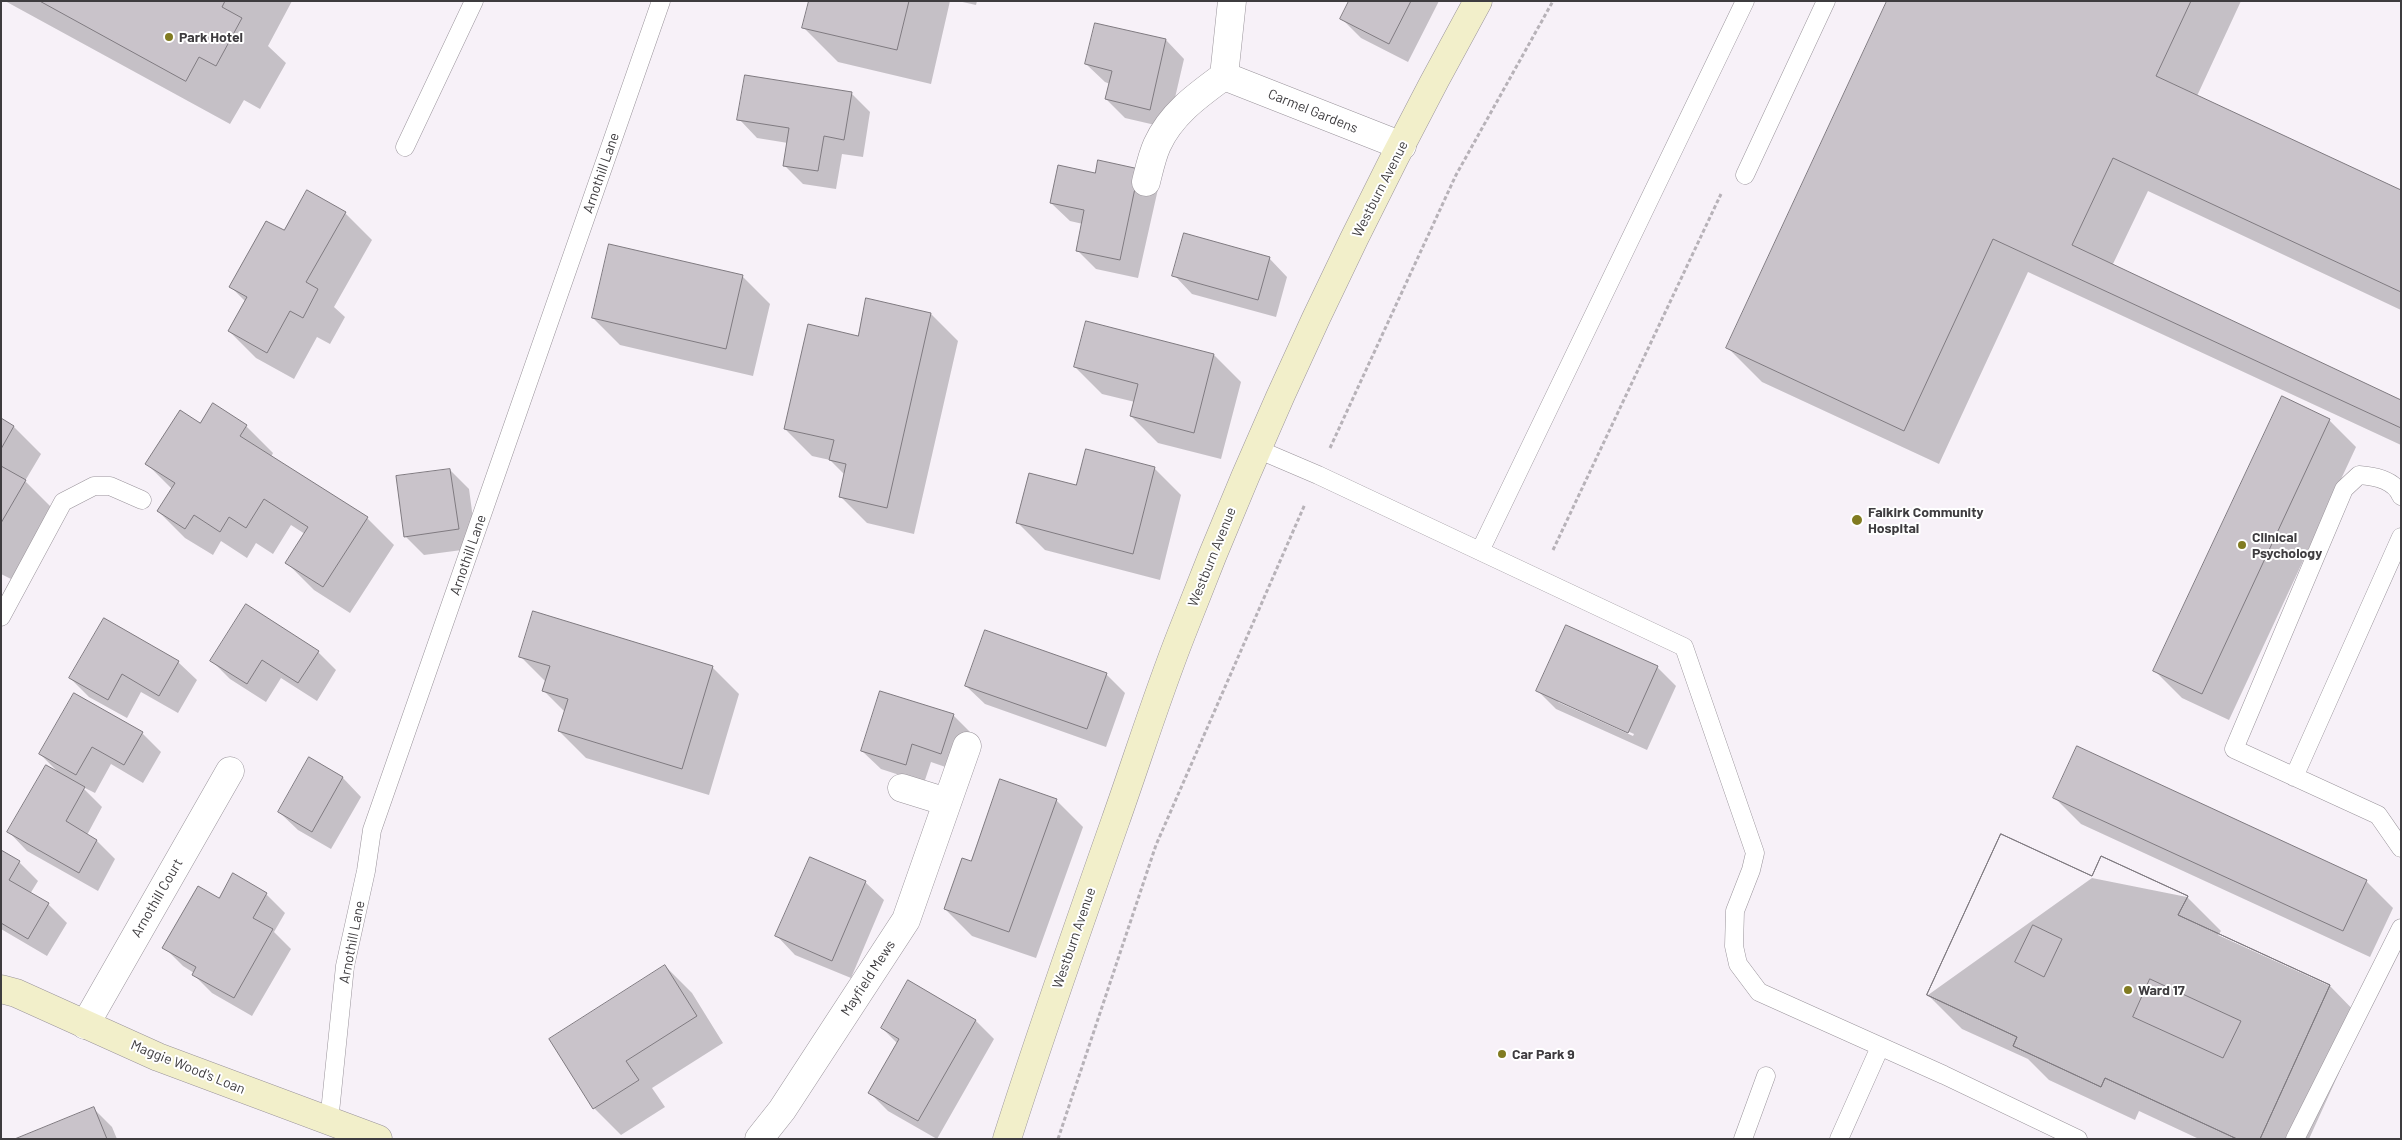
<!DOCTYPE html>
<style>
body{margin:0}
#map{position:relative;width:2402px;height:1140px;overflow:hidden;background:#f7f1f8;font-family:Barlow,sans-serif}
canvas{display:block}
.frame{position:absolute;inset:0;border:2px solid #3e3c3f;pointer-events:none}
</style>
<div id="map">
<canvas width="2402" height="1140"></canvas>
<div class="frame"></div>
</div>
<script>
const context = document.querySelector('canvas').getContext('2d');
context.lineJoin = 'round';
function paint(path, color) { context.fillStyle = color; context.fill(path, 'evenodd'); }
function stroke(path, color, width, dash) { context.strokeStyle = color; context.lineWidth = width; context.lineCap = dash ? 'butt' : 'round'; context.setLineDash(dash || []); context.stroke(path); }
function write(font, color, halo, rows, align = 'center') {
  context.font = font + ' Barlow,sans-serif'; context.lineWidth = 4; context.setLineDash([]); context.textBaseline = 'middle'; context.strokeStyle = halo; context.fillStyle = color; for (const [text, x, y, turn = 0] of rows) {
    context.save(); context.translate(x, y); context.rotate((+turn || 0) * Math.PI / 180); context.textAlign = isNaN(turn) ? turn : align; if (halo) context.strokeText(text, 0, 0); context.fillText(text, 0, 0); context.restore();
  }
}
paint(new Path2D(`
 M5 1H292L268 46 286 63 260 109 244 100 230 124Z
 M860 1H950L931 84 838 62 804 28Z
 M958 1H977L976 5Z
 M1351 1H1439L1408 62 1361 38 1342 19Z
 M1888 1H2241L2197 96 2401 192V310L2148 191 2112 266 2401 401V445L2028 272 1939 464 1762 382 1728 348Z
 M1096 25 1166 40 1184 59 1168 128 1125 118 1106 99 1110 84 1105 82 1086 64Z
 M852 94 870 112 863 157 842 154 836 189 803 184 784 165 788 143 757 138 739 119Z
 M1139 171 1158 189 1138 278 1096 269 1077 250 1083 224 1070 221 1051 203 1096 174Z
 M345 213 372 240 334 307 345 317 330 344 317 337 294 379 256 358 229 331 246 302 231 287 284 232Z
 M610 246 743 277 770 304 753 376 620 345 593 318Z
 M1269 258 1287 277 1276 317 1192 294 1174 275Z
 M867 299 931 314 958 341 914 534 867 523 840 496 845 475 830 460 812 456 785 429 859 337Z
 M1214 355 1241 382 1221 459 1158 443 1131 416 1135 402 1102 394 1075 367Z
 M1 420 14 427 41 454 25 481 52 508 11 579 1 574Z
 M2329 420 2356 447 2229 720 2182 698 2155 671Z
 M200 424 246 426 273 453 271 457 367 518 394 545 350 613 314 590 287 563 305 534 291 525 273 554 256 543 247 558 221 541 213 555 185 538 158 511 172 489 147 464Z
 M1154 468 1181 495 1160 580 1045 550 1018 523 1077 487Z
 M450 470 469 489 477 548 424 555 405 536Z
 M318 652 336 670 317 701 281 678 266 702 230 679 212 661Z
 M521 657 712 667 739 694 709 795 586 758 559 731 565 712 544 691 546 682Z
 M178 662 197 680 178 713 141 692 127 718 89 697 70 678Z
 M1657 667 1676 686 1647 750 1556 709 1538 691ZM1558 700 1634 734 1633 736 1558 702Z
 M1106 674 1125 693 1106 747 985 704 966 686Z
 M75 694 142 733 161 752 143 783 111 764 95 793 81 786 102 807 87 835 97 841 115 859 98 891 27 851 9 832 61 775 40 754Z
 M953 715 972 734 960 772 931 762 924 783 881 769 862 751Z
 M309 759 343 778 361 797 331 849 298 830 279 812Z
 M2054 797 2366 881 2393 908 2370 957 2081 824Z
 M1056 800 1083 827 1036 958 972 936 945 909 972 862Z
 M1 851 19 862 38 881 30 894 48 904 67 923 47 956 1 929Z
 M2092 878 2187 897 2221 931 2218 935 2330 986 2363 1020 2309 1139H2199L2139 1111 2135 1120 2049 1080 2028 1059 1962 1029 1928 995Z
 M865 882 884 900 851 978 795 955 777 936Z
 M266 894 285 913 274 932 291 949 252 1016 212 993 193 974 194 973 183 966 164 947 219 899Z
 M665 966 692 993 723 1043 652 1088 665 1107 621 1135 594 1108 550 1039Z
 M909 982 976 1021 994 1039 937 1139 888 1111 870 1093 898 1044 882 1028Z
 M93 1108 112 1127 117 1139H19Z`), '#0003');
const building = new Path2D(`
 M40 1H225L222 7 242 18 216 66 199 57 186 81Z
 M809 1H909L897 50 802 28Z
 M1349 1H1411L1389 44 1340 19Z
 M1887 1H2191L2156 76 2401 190V292L2113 158 2072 245 2401 400V428L1993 239 1904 431 1726 348Z
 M1095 23 1166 39 1150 110 1105 99 1112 71 1085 64Z
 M745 75 852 92 844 140 824 136 818 171 783 166 789 128 737 120Z
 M1098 160 1139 169 1120 260 1076 251 1084 210 1050 203 1058 165 1095 173Z
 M307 190 346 212 306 282 318 289 303 318 290 311 267 353 228 331 247 297 229 287 266 221 284 230Z
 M1184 233 1270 257 1258 300 1172 276Z
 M609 244 743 275 726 349 592 318Z
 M866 298 931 313 887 508 839 497 846 464 829 460 834 440 784 429 808 324 858 336Z
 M1086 321 1214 354 1194 433 1130 416 1138 384 1074 367Z
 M2282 396 2330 419 2202 694 2153 671Z
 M213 403 247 425 240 436 368 517 323 587 285 563 308 527 264 499 246 528 229 517 220 532 194 515 185 529 157 511 175 483 145 464 180 410 200 423Z
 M1 418 14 426 1 449Z
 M1086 449 1155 467 1133 554 1016 523 1029 473 1076 485Z
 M1 466 26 480 1 523Z
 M450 469 459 529 404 537 396 476Z
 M246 604 319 651 298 683 262 660 247 684 210 661Z
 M533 611 713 666 682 769 558 731 568 699 542 691 550 666 519 657Z
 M104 618 179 661 159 696 122 674 108 700 69 678Z
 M1566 625 1658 666 1628 733 1536 691Z
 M985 630 1107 673 1087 729 965 686Z
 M880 691 954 714 941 754 912 744 906 765 861 751Z
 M74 693 143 732 124 765 92 747 76 775 39 754Z
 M2077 746 2367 880 2343 931 2053 798Z
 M309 757 343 777 312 832 278 812Z
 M46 765 85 787 66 821 97 840 79 873 7 832Z
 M1000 779 1057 799 1009 932 944 909 962 858 971 861Z
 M2001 834 2092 876 2101 856 2188 896 2178 915 2330 985 2260 1139H2237L2105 1078 2101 1087 2013 1046 2017 1037 1927 995ZM2033 925 2062 939 2044 977 2015 962ZM2150 979 2241 1021 2223 1058 2133 1017Z
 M2001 834 2092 876 2101 856 2188 896 2178 915 2330 985 2260 1139H2237L2105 1078 2101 1087 2013 1046 2017 1037 1927 995Z
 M1 850 20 861 9 880 49 903 28 939 1 923Z
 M810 857 866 881 832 961 775 936Z
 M233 873 267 893 253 918 273 929 234 998 192 975 196 967 162 948 198 886 219 898Z
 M665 965 697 1016 626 1061 639 1080 593 1109 549 1039Z
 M908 980 976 1020 918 1121 868 1093 899 1039 881 1028Z
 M94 1107 107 1139H15Z`);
paint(building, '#c9c3ca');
stroke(building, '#7f7a80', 1);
const lane = new Path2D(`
 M405 147 474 1
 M1745 175 1826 1
 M1257 449 1318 475 1684 647 1755 853 1751 870 1735 911 1734 946 1738 964 1759 992 1944 1075 2078 1139
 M2401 496C2395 480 2373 476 2359 475L2344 489 2234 749 2378 815 2401 848
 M1480 551 1745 1
 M1 617 63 502 94 486H110L142 500
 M2294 777 2401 537
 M329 1122 345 966 366 871 372 830 661 1
 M1743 1139 1766 1076
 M1839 1139 1880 1047
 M2295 1139 2401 928`);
const street = new Path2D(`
 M1224 76 1232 1
 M1146 182C1149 170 1152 156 1157 145 1171 114 1198 95 1224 76L1402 146
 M902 788 947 802
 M85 1025 230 771
 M759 1139 782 1110 906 920 967 746`);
const secondary = new Path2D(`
 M1 989 16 993 158 1057 378 1139
 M1007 1139C1041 1032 1078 927 1115 822 1137 760 1157 696 1181 635 1265 417 1365 205 1478 1`);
stroke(lane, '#99939a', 19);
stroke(street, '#99939a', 29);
stroke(secondary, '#99939a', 29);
stroke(new Path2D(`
 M1330 448 1456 175 1553 1
 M1553 550 1721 194
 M1058 1139 1156 845 1305 504`), '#b7b2b8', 3, [4, 2.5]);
stroke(lane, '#fff', 18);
stroke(street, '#fff', 28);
stroke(secondary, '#f2efca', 28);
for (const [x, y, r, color] of [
 [169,37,5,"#817b21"],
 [1857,520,6,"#817b21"],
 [2242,545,5,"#817b21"],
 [2128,990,5,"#817b21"],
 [1502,1054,5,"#817b21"]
]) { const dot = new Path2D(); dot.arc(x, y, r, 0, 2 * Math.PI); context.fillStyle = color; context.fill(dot); stroke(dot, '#fff', 2); }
write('bold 14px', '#3e3c3f', '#fff', [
 ["Park Hotel",179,37],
 ["Falkirk Community",1868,512],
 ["Hospital",1868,528],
 ["Clinical",2252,537],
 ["Psychology",2252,553],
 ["Ward 17",2138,990],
 ["Car Park 9",1512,1054]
], 'left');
write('14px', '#3e3c3f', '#fff', [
 ["Carmel Gardens",1313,111,22],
 ["Arnothill Lane",601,173,-71],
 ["Westburn Avenue",1380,189,-63],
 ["Arnothill Lane",468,555,-71],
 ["Westburn Avenue",1212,557,-68],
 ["Arnothill Court",157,898,-60],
 ["Westburn Avenue",1074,938,-71],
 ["Arnothill Lane",352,942,-79],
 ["Mayfield Mews",868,978,-57],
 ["Maggie Wood's Loan",188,1067,22]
]);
</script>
